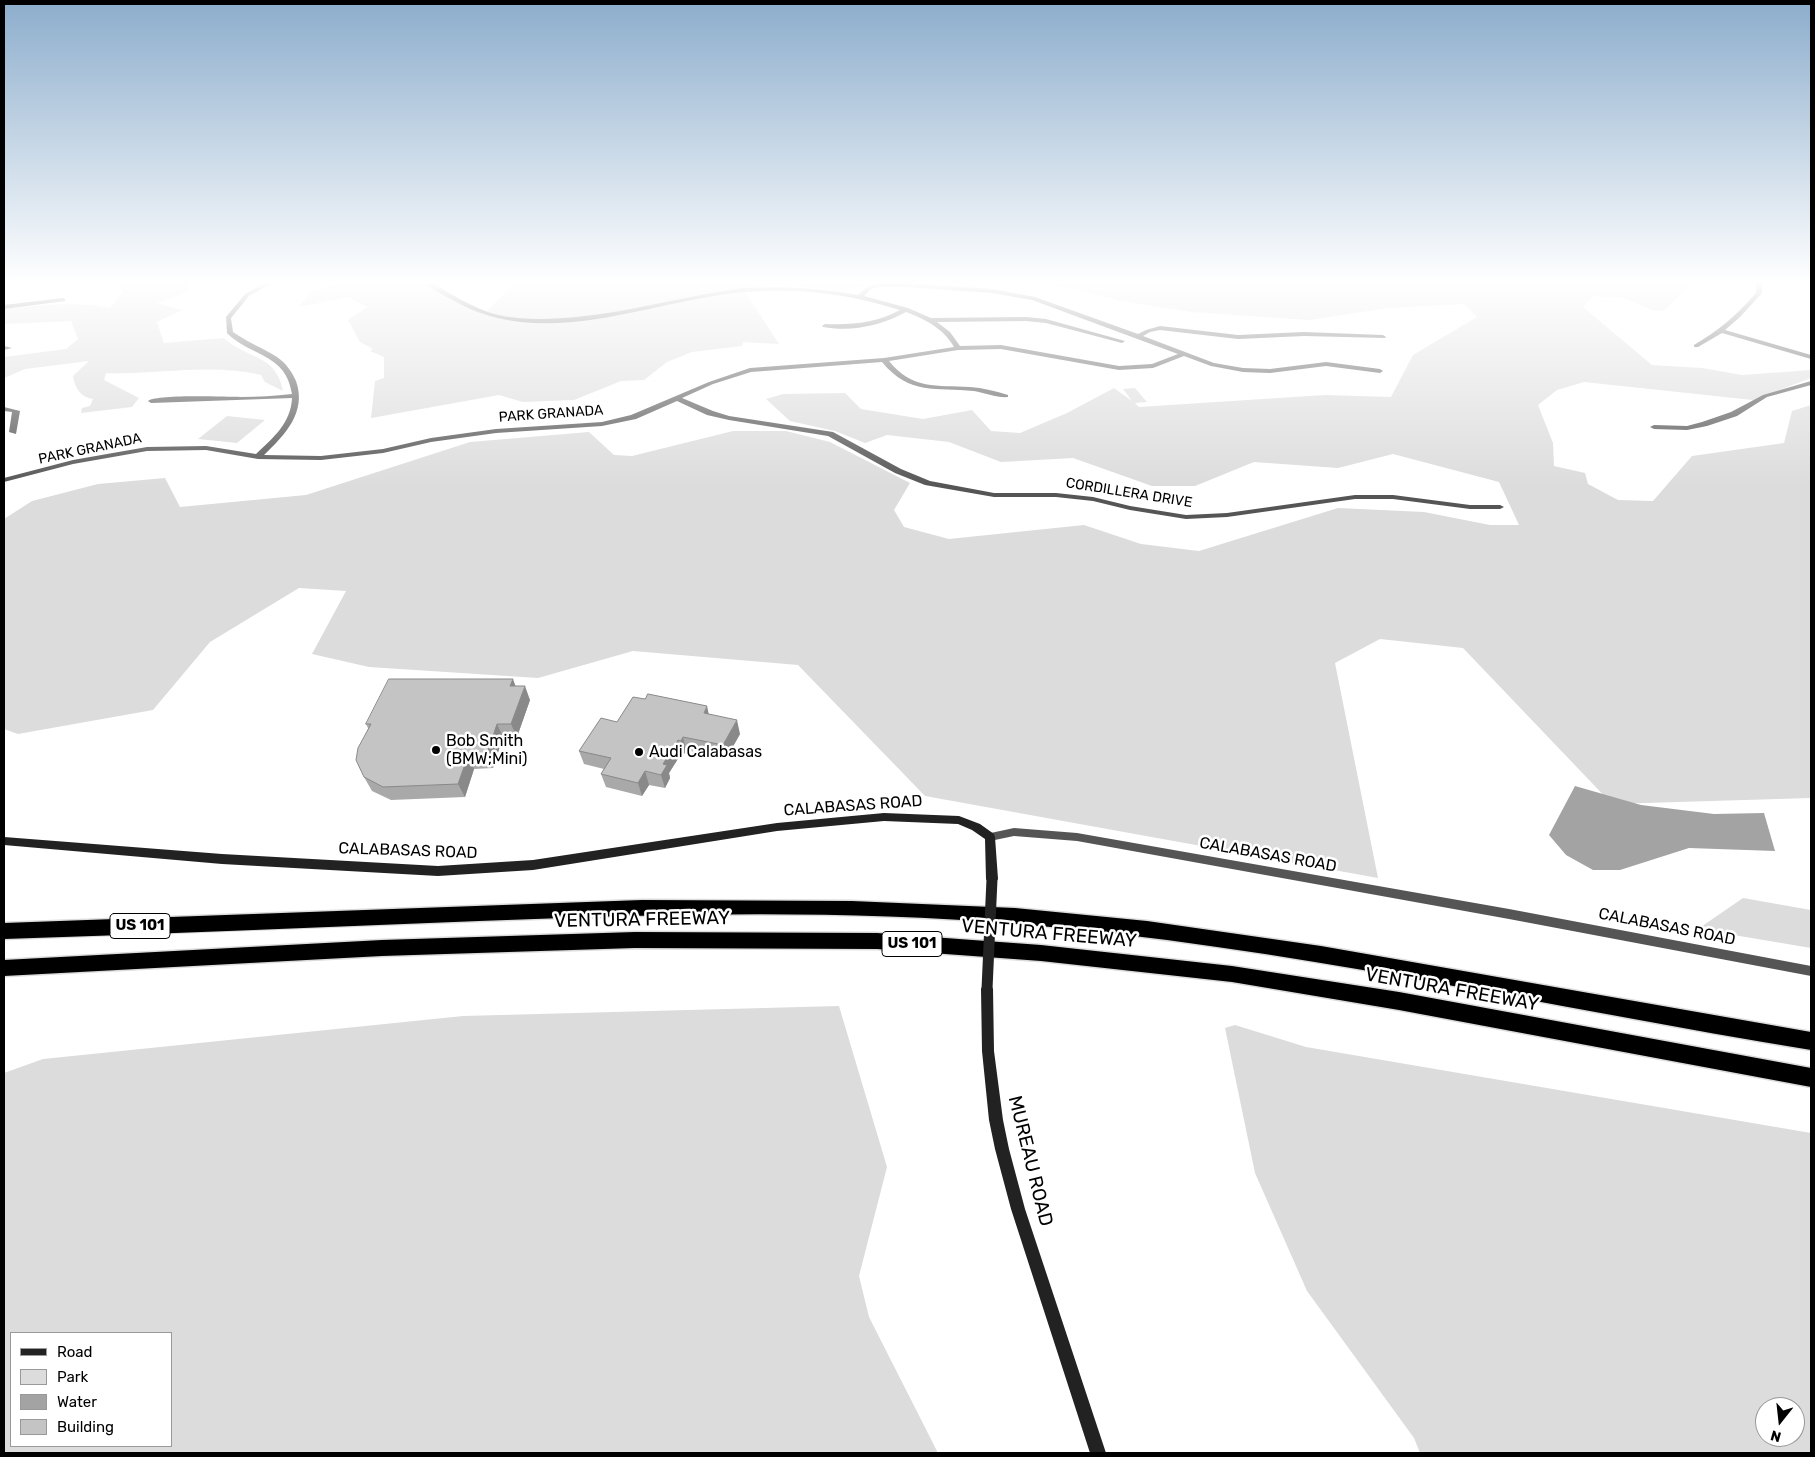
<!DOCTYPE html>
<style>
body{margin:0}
#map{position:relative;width:1815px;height:1457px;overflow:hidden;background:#fff;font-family:Rubik,sans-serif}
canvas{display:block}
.frame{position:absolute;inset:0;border:5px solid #000;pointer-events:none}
.legend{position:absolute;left:10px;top:1332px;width:162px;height:115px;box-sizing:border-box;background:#fff;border:1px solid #999;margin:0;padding:6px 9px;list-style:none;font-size:15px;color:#000}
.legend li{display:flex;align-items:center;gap:10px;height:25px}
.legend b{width:25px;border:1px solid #999}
.north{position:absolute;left:1755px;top:1397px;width:50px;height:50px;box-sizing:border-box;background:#fff;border:1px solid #999;border-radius:50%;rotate:196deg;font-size:14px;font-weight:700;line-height:20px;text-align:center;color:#000}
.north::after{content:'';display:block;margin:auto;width:18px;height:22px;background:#000;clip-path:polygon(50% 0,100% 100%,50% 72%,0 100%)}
</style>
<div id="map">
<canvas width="1815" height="1457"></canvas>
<div class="frame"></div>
<ul class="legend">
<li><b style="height:6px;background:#222"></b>Road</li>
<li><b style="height:14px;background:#dcdcdc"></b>Park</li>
<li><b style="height:14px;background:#a3a3a3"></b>Water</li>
<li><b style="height:14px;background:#c4c4c4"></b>Building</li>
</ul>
<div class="north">N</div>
</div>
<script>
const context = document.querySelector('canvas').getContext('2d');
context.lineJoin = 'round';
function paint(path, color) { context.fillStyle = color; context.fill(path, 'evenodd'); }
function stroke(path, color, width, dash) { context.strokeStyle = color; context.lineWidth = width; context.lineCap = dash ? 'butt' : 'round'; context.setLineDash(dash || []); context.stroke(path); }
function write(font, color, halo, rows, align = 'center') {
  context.font = font + ' Rubik,sans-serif'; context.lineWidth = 5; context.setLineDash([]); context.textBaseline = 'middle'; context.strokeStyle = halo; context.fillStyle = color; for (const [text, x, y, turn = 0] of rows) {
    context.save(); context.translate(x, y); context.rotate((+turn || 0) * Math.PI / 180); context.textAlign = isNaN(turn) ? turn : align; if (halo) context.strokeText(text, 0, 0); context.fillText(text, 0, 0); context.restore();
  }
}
paint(new Path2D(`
 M115 283H187L189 291 157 303 182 310 157 322 164 343 224 338C247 360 276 353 283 391L265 382 261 375C210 363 157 375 106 373L104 380 139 398 132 407 81 413 82 408 90 406 93 399C80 397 75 388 73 376L89 361 25 369 4 378V357L66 349 78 339 71 321 4 324V309C40 305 74 301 110 308L124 291Z
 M343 283H429L461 303 487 311 515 283H873L845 291 784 285 742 287 779 344 743 342 742 346 692 352 667 362 644 380 621 381 574 400 523 402 499 395 371 418 375 381 384 378V357L370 351 373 349 360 342 348 320 367 307 348 297 299 307 313 290Z
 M1049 283H1693L1663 311 1652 310 1624 298 1593 296 1583 307 1652 365 1702 368 1742 375 1811 370V378L1753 400 1584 382 1557 390 1538 405 1553 443 1554 466 1585 473 1588 484 1618 500 1653 501 1692 456 1784 443 1792 411 1811 405V798L1612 804 1463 648 1380 639 1335 663 1378 878 925 796 798 665 633 651 538 678 369 667 312 654 346 591 299 588 210 642 153 710 18 734 4 729V519L32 501 98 484 165 478 180 507 306 495 470 442 589 432 614 455 632 456 733 431H786L830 442 910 483 894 510 904 527 949 539 1084 525 1141 544 1199 551 1338 508 1424 512 1490 525H1519L1499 482 1393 454 1338 468 1254 462 1195 486H1152L1073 458 1001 462 949 442 887 435 865 443 835 431 790 421 766 399 783 394 845 393 861 409 923 419 972 410 991 431 1020 433 1067 413 1114 388 1132 401 1123 389 1135 388 1147 402 1135 403 1139 407 1325 395 1391 397 1413 355 1477 317 1464 304 1388 308 1310 320 1191 312 1121 301Z
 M227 416 265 420 237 443 198 439Z
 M1743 898 1811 910V948L1698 929Z
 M839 1006 887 1167 859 1276 869 1317 938 1453H4V1073L43 1059 463 1016ZM11 1333H171V1446H11Z
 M1235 1025 1306 1047 1811 1133V1453H1420L1414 1438 1307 1291 1255 1173 1225 1028ZM1765 1407H1795V1437H1765Z`), '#dcdcdc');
paint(new Path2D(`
 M1575 786 1641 805 1714 814 1764 813 1775 851 1689 848 1620 870H1593L1566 855 1549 835Z`), '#a3a3a3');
const motorway = new Path2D(`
 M642 900 852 901 1015 908 1147 921 1321 946 1811 1032V1050C1547 1007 1285 946 1017 924 838 909 658 914 479 921 320 927 162 934 4 939V923Z
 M635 932 877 933 1041 945 1232 966 1399 992 1811 1068V1087L1399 1010 1232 982 1041 961 877 949 635 948 382 956 4 976V960L382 940Z`);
stroke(motorway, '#dbdbdb', 3);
paint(new Path2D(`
 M265 283H272L249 296 231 318 233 332C247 342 263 348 277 357 286 363 292 372 296 381 307 412 285 435 264 455L321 456 383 449 431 438 496 429 602 422 631 415 709 382 750 368 884 358 954 347C943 328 925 319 906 312 880 326 851 332 823 327L822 326 825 324C852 325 876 323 900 310 850 294 798 287 744 292 652 300 547 351 458 303 448 297 433 291 426 283H433C452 295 472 307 494 314 509 318 527 319 543 319 611 318 676 297 743 288 782 286 820 288 858 295L867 287 878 283H907L992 289 1035 297 1138 334 1146 330 1160 326 1238 335 1304 332 1383 335 1386 337 1385 338 1304 336 1238 339 1160 330 1150 332 1143 336 1214 363 1243 368 1270 369 1326 362 1380 369 1383 371 1380 373 1326 366 1270 373 1243 372 1211 366 1184 356 1153 368 1119 370 1001 349 958 350 889 361C912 390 937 385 970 387 983 388 996 391 1008 395V397C998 398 985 393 974 391 936 387 910 396 882 362L751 372 713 384 682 398 713 411 729 416 833 432 901 469 930 481 994 493H1056L1093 497 1130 506 1186 515 1227 513 1355 495H1393L1470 505H1500L1504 507 1500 509H1470L1393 499H1355L1227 517 1186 519 1130 510 1093 501 1056 497H994L925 485 895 473 828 436 729 420 707 415 677 401 636 419 602 426 496 433 431 442 383 453 321 460 258 459 206 450 147 451 73 464 4 482V478L73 460 147 447 206 446 256 454C273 438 291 423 292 398L151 403 148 401C158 394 224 397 241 397 258 397 275 396 292 394 286 353 251 357 227 333L226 317 245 294ZM879 287H907L992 293 1032 300 1178 354 1152 364 1119 366 1001 345 960 346 950 332 937 322 1026 321 1046 323 1122 343 1125 341 1046 319 1026 317 931 318 908 308 864 296 871 289Z
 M1756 283H1762V293L1740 317 1725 330 1811 355V359L1722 333 1698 347H1694V345C1718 331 1738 314 1756 293Z
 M63 298 65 299V301L4 309V305Z
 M4 346 12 348 4 350Z
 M1811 381V385L1767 397 1737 416 1707 426 1687 430 1654 429 1650 427 1654 425 1687 426 1702 422 1731 412 1763 395Z
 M4 407 20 411 16 434 9 432 12 412 4 411Z
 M1014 828 1077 833 1509 909 1811 966V976L1509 919 1077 841 1014 836 990 841 986 840 985 837 986 834Z`), '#555');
paint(new Path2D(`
 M884 813 959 816 980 824 994 834 995 837 998 879 996 882 992 884 988 882 986 879 985 839 972 830 958 824 884 821 777 831 533 870 438 876 222 864 4 845V837L222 854 438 866 533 860 777 823Z
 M987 983 991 985 993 989 994 1051 1003 1120 1009 1149 1025 1209 1106 1453H1090L1011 1209 995 1149 989 1120 982 1051 981 989 983 985Z`), '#222');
paint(motorway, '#000');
stroke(new Path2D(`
 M987 989 992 879`), '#222', 11);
paint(new Path2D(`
 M516 686 530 700 517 737H503L493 768 474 769 465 797 391 800 372 791 364 777 368 728 366 724Z
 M709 714 740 734 726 759 686 750 684 754H681L669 773 670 778 665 788 649 785 642 796 606 787 601 774 604 769 584 764 579 751 617 722Z`), '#a9a9a9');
paint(new Path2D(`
 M513 679 518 693 510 686Z
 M525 686 530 700 517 737 511 724Z
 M707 706 710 720 704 713Z
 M737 720 740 734 726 759 723 745Z
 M497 724 503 737 493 768 487 754Z
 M683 737 686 750 684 754 681 741Z
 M678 740 681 754 669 773 670 778 665 788 661 775 663 764Z
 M468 756 474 769 465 797 458 784Z
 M645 771 649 785 642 796 638 783Z`), '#898989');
const building = new Path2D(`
 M389 679H513L510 686H525L511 724H497L487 754 468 756 458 784 383 787 364 777 356 760 358 748 371 724H366Z
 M648 694 707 706 704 713 737 720 723 745 683 737 681 741 678 740 663 764 667 765 661 775 645 771 638 783 601 774 611 758 579 751 601 718 617 722 633 697 645 699Z`);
paint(building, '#c4c4c4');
stroke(building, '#898989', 1);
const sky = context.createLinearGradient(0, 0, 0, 487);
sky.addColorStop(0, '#8cadcc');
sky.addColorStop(0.58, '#fff');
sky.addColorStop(1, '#ffffff00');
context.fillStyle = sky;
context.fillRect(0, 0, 1815, 487);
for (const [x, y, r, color] of [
 [436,750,5,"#000"],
 [639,752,5,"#000"]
]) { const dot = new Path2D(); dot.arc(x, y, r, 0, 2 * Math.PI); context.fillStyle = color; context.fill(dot); stroke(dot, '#fff', 2); }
write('14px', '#000', '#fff', [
 ["PARK GRANADA",551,414,-4],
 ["PARK GRANADA",90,449,-12],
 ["CORDILLERA DRIVE",1129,493,9]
]);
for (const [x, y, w] of [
 [140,926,60],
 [912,944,60]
]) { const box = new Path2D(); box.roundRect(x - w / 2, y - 12.5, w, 25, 4); context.fillStyle = '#fff'; context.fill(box); stroke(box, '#000', 1); }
write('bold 15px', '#000', null, [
 ["US 101",140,926],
 ["US 101",912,944]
]);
write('16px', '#000', '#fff', [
 ["Bob Smith",446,741],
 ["(BMW;Mini)",446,759],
 ["Audi Calabasas",649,752]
], 'left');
write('16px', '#000', '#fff', [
 ["CALABASAS ROAD",853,806,-4],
 ["CALABASAS ROAD",408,851,2],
 ["CALABASAS ROAD",1268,855,10],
 ["CALABASAS ROAD",1667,927,11]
]);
write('19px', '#000', '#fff', [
 ["VENTURA FREEWAY",642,920,-1],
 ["VENTURA FREEWAY",1049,934,5],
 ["VENTURA FREEWAY",1452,990,10],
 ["MUREAU ROAD",1030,1161,76]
]);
</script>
